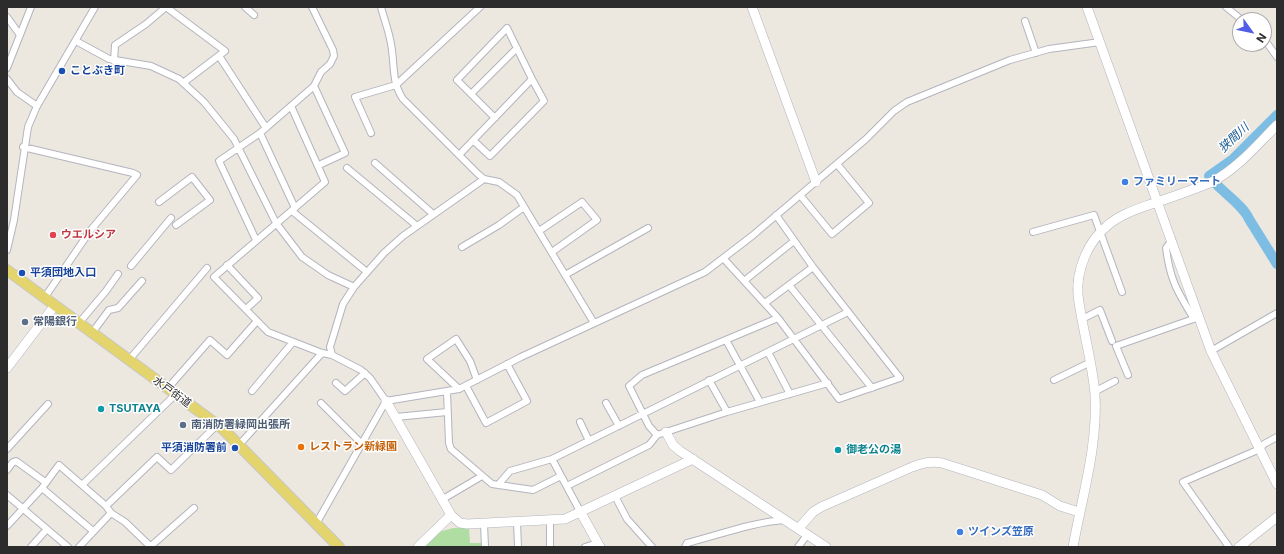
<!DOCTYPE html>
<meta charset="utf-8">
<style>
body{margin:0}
#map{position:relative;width:1284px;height:554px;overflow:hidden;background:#ece8e0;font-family:Inter,sans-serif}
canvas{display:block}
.frame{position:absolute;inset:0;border:8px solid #2c2c2c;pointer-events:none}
.north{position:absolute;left:1232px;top:12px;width:40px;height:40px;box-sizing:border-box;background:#fff;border:1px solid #ababab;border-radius:50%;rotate:123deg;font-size:11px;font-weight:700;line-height:16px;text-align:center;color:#2c2c2c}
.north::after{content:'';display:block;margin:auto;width:14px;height:18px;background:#515de8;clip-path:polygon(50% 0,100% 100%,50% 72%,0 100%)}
</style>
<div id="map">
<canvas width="1284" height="554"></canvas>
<div class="frame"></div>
<div class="north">N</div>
</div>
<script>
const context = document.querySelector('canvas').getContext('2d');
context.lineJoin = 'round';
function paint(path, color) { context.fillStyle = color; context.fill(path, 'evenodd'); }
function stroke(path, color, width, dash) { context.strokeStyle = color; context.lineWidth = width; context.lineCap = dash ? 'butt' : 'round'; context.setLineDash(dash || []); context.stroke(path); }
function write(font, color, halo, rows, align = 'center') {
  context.font = font + ' Inter,"Noto Sans JP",sans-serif'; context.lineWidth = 3; context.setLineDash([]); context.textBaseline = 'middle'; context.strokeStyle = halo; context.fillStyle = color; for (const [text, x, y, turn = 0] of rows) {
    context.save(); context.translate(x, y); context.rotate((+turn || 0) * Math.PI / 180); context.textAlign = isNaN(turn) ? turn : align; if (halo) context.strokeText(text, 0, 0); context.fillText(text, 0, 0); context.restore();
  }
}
paint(new Path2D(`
 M453 528H469L470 543H482V547H423L439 532Z`), '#b0dda2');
stroke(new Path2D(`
 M1211 178 1209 176 1233 159 1277 115
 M1217 185C1227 195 1244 207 1249 219L1277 264`), '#7ebde3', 10);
const street = new Path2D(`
 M166 7 225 51 183 83
 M245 7 254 15
 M381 7C384 19 389 31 391 44 395 64 391 81 403 99L478 174 484 179 499 182 517 195 594 323
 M1226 7 1242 20
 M7 17 20 35
 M1025 21 1036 53
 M1264 39 1277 57
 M76 41 109 59 151 66 179 79 204 102 234 139 276 223 302 257 328 275 354 287
 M219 56 266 128
 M114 61 115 45 146 24 166 7
 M7 68 31 7
 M7 79 17 92 37 106
 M314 86 345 153 319 165
 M471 94 517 48
 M291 106 325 182 214 277 268 332 322 353 332 355
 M495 118 457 80 507 28 532 79
 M260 133 295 208
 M371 133 355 97 396 85 480 7
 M23 147 133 173 137 175 90 231 45 297
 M459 155 532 79 544 101 490 156 474 141
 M375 163 433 214
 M347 168 417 226
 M800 195 832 234 869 203 837 164
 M159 202 192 177 210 200 176 225
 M292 211 367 272
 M539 231 582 202 597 220 552 252
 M1033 232 1094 215 1122 292
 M256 240 219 161 260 133 314 86 321 72 330 64 334 56 333 50 312 7
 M1172 240 1166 248C1170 280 1177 291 1194 319
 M462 247 499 225 524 207
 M7 250 14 220 28 127 37 106 95 7
 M724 259 778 318 839 399 900 378 813 267 776 215
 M227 265 258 298 246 309
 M131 266 171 218
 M565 275 648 228
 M744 281 794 241
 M789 285 872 388
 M765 303 813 267
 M1082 319 1100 310 1112 341
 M79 323 106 291 118 274
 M92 333 109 310 118 308 142 281
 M726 340 760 402
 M1211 351 1277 313
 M768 352 790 394
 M129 360 207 268
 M1128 375 1116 346 1199 317
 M709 380 727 412
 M1054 380 1091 362
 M336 383 345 391 365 373
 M466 386 486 423 527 401 507 364
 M168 388 210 340 227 355 257 321
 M459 389 427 359 456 339 470 361 477 380
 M252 391 293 342
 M447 392 449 443 451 449 492 484 533 490 561 476
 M1094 392 1115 381
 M386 401 370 378 361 370 332 355 330 347 343 304 354 287 384 253 403 236 484 179
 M321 403 362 444
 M606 403 619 426
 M396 417 447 412
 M580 422 589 441
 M657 435 649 426 629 386 642 375 778 318
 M239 445 322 353
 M7 449 48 404
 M552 459 581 513
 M7 470 13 462 16 461 45 482
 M82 485 176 394
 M498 485 510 471 552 459 848 312
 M567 486 649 445 657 435 727 412 828 383
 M42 488 93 531
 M7 495 68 547
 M615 496 627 519 652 547
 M443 499 482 476
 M106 506 157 457 171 470 217 425
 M111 513 125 522 151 547
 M550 521V547
 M517 522 518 547
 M316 524 386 401 459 389 521 357 705 272 752 236 866 139 894 111 907 102 1010 60 1049 49 1100 42
 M484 524 485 547
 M7 526 42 488 59 465 106 506 111 513 79 547
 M151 546 194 508
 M31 547 47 529
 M585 547 598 543
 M685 547 687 543C719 535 753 522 785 520
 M798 547 808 534
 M1229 547 1183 482 1260 449 1264 444 1277 437`);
const secondary = new Path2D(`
 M752 7 816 182
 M1087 7 1211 351 1277 484
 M7 368 55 305
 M386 401 451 515 460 523 467 524 565 519 693 459
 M666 432 673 445 680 451 826 547
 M581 513 600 547
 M799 528 813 512 821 507 912 467C922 463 930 461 942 463L1042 495 1060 506 1079 512
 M418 547 451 515
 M1073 547C1082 497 1098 446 1095 394 1092 360 1082 328 1078 295 1076 270 1088 241 1108 225 1122 213 1141 208 1157 202 1176 196 1194 189 1212 182 1238 168 1256 146 1277 125
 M1239 547 1277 517`);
const primary = new Path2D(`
 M7 270 223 429 339 547`);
stroke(street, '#b3b4be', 8);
stroke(secondary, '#b3b4be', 10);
stroke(primary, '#c8c8c8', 12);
stroke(street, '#fff', 6);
stroke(secondary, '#fff', 9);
stroke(primary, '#e3d46e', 10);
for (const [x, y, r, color] of [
 [62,71,4,"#1a4fb4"],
 [1125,182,4,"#3f7fe0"],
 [53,235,4,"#e0444e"],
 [22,273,4,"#1a4fb4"],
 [25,322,4,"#5c6f8a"],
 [101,409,4,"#0f9aa8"],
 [183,425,4,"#5c6f8a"],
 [301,447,4,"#e8710a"],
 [235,448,4,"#1a4fb4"],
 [838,450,4,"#0f9aa8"],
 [960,532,4,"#3f7fe0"]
]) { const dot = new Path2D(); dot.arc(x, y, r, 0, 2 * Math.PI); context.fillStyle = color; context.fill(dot); stroke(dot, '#fff', 1.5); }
write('bold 11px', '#164399', '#fff', [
 ["ことぶき町",70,71],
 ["平須団地入口",30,273],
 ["平須消防署前",227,448,"right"]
], 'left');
write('bold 11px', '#366cbe', '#fff', [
 ["ファミリーマート",1133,182],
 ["ツインズ笠原",968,532]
], 'left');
write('bold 11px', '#be3a42', '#fff', [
 ["ウエルシア",61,235]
], 'left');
write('bold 11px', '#4e5e75', '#fff', [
 ["常陽銀行",33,322],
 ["南消防署緑岡出張所",191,425]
], 'left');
write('11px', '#2c2c2c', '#fff', [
 ["水戸街道",172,392,36]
]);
write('bold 11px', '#0d838f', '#fff', [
 ["TSUTAYA",109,409],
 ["御老公の湯",846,450]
], 'left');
write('bold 11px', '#c56008', '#fff', [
 ["レストラン新緑園",309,447]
], 'left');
write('italic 12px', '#1b5c91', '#fff', [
 ["狭間川",1234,138,-43]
]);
</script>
